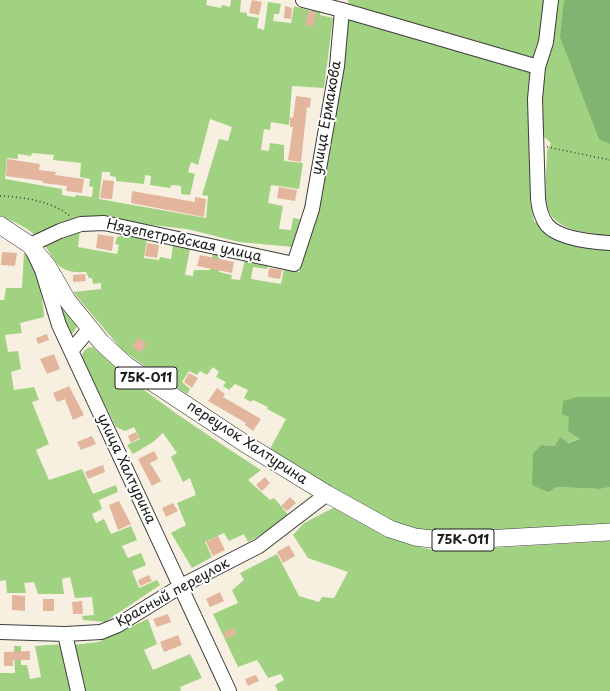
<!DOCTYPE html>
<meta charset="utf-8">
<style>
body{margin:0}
canvas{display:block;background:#f7f0e1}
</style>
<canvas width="610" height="691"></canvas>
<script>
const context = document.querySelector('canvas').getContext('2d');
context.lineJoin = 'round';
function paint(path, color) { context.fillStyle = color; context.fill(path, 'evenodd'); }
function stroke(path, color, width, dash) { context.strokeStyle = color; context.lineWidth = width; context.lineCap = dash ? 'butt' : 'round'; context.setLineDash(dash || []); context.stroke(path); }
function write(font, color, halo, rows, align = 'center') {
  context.font = font + ' "Playpen Sans",sans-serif'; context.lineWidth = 4; context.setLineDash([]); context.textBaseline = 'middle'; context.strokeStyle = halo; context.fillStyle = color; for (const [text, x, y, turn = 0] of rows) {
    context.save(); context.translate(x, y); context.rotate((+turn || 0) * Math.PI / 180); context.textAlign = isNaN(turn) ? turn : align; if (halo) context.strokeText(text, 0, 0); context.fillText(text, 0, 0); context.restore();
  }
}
paint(new Path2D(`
 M0 0H207L206 5 221 8 222 5 230 7 231 0H241L240 12 247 13V16L259 18 257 28 264 30 268 2 281 4 279 14H274L273 21 291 23 294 6 311 11 312 8 320 10V15L333 18 324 88 292 86 289 125 271 122 270 130 264 129 261 150 269 151 270 143 284 145V161L303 163 299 189 271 185 268 203 283 206 279 229 291 230 293 218 300 219 293 247 239 242 187 229 125 222 58 229 61 240 66 234 80 230 78 247 117 254 119 245 115 244 117 237 125 235 147 239 144 258 159 260 160 257 171 259 173 245 190 249 185 275 193 276 194 270H210L213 253 221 255 219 272 232 275 231 279 240 280 245 260 268 265 267 269 253 267 251 279 281 284 284 269 299 272 317 212 349 6 348 0H610V235C590 233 556 232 548 209 543 194 547 167 547 151L551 143 542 135 532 146 530 202 534 221 547 233 610 249V397H577L569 417 580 439 555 446 541 445 533 453 556 487 600 489 610 487V524C575 526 539 529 504 531 482 532 459 535 437 533 378 526 319 480 270 449L286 419 267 409 268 407 253 400 251 402 244 398 248 390 235 384 229 390 223 386 226 382 216 377 219 372 213 367 207 375 200 371 197 375 189 371 182 382 190 389 187 394 123 351 73 292 101 289V283L93 284 92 278H89L86 272C51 274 58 257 37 237 27 227 13 221 0 216ZM210 119 232 127 228 141 219 139 202 195 208 196 206 218 99 199 102 172H110V176L116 177V181L144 184 145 175 151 176 150 185 170 188 172 185 181 186V194L190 195 195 174 188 172 191 162 198 165ZM32 153 54 155 53 160 81 163 80 177 90 179 89 186 93 187 92 197 76 195 75 197 62 195V189L5 179 7 158 18 159V154L31 156Z
 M24 252C37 273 43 293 44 317L20 323 22 333 5 335 8 352 18 351 21 369 11 372 14 390 34 387 39 400 32 402 49 444 36 450 49 480 82 469 93 494 116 485 118 492 99 500 102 509 92 514 96 523 104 519 111 534 131 526 137 540 122 546 128 558 141 553 146 565 132 571 139 588 157 580 160 585 105 622 83 620 82 616 94 615 92 597 75 598 70 577 62 579 64 594H38L34 582 24 583 26 593H7L6 580 0 581V300H4L6 288H22Z
 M53 283 78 325 70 337Z
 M89 347 94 348C145 395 203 432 261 470L248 480 270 500 274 498 291 518 248 542 244 534 229 541 224 533 205 542 212 557 192 568 171 533 186 525 177 503 196 495 190 478 183 482 171 457 177 453 163 433 153 442 133 454 127 445 140 439 134 427 125 431 116 427 81 357 84 351Z
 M335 507C371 529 397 544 440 551L610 541V691H278L275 685 284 680 281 674 268 678 257 660 238 667 213 614 238 603 232 590 244 580 240 573 277 554 299 596 319 602 322 597 334 598 348 572 308 558 293 535 304 523Z
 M148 619 157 644 144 650 153 670 190 654 202 678 180 687 181 691H83L72 645 98 642Z
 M63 644 74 691H0V673H15L14 646H21V665H27L30 679 41 677 35 646Z`), '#a0d282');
paint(new Path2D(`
 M564 0H610V144L599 139 560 37Z
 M577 397H610V487L600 489 556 487 548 492 532 485 533 453 541 445 555 446 560 437 568 443 580 439 568 431 569 417 562 414 563 401Z`), '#80b470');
paint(new Path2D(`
 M252 0 262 2 259 15 249 13Z
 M285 6 292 8 291 19 284 18Z
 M308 11 316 12 314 26 305 25Z
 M296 96 311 98 310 108 307 107 301 162 288 160 293 127H290V117L293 118Z
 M7 159 40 164 39 170 56 172 55 175 84 179 82 193 66 191 67 186 43 183V181L6 176Z
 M103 180 114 181 112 199 100 198Z
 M279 187 297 190 295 201 277 198Z
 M132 191 195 202V197L206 199 204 217 131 203Z
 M98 234 114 237 112 251 96 248Z
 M147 243 159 245 157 258 145 256Z
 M2 252 17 253 15 266 1 265Z
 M200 255 234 262 232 273 197 266Z
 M269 268 282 270 280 279 268 277Z
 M85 274 86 281 73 282V275Z
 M47 334 49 340 38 344 36 338Z
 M139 338 147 344 140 353 132 346Z
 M54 354 60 369 47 374 40 359Z
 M189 373 198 378 192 388 184 382Z
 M69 386 84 415 73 420 65 399 57 402 53 393Z
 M217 388 225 394 223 397 261 419 253 431 245 425 246 423 208 401Z
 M136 432 139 438 131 443 128 436Z
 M92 436 96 444 81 450 77 442Z
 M154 451 158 459 150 463 161 481 152 486 138 459Z
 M103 465 105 472 88 479 85 472Z
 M265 477 270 483 262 491 256 485Z
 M290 497 296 503 287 511 281 506Z
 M119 501 131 524 118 530 109 505Z
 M173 503 178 511 166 517 162 508Z
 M218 536 225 550 213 556 206 542Z
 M289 545 295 556 283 563 277 552Z
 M149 575 152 581 140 586 138 580Z
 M220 592 224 601 210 607 206 599Z
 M12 595 25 596V611L12 610Z
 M43 599H54V611H43Z
 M82 601 83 614H73L72 602Z
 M168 614 171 622 157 627 153 619Z
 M234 628 236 634 226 639 224 632Z
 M178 635 182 645 164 652 160 642Z
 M30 651V660H13V666H4V652Z
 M256 675 259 681 248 686 245 679Z`), '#e3b59d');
const minor = new Path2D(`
 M551 0 546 42 538 67 535 99 538 199C539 209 541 217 547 225 559 239 593 242 610 243
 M342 10 538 67
 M71 351 90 328
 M0 632 65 634 101 632 118 625 181 586 259 546 327 494
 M65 634 78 691
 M229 691 59 325 42 270 30 245 60 231 81 224 104 223 294 264 312 209 337 66 342 10 303 0`);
const major = new Path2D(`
 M0 225 30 245 48 267 67 300 101 342 126 365 244 443 327 494 390 529 415 537 448 541 610 532`);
stroke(minor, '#3d3c3a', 16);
stroke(major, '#3d3c3a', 18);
stroke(new Path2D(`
 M547 147 610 160
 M0 196C24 197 51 201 70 216`), '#3d3c3a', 1.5, [1, 3]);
stroke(minor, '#fff', 14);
stroke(major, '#fff', 17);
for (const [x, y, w] of [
 [146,378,62],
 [463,540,62]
]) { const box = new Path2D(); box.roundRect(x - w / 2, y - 11, w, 22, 3); context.fillStyle = '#fff'; context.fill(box); stroke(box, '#1c1c1c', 1); }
write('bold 13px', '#1c1c1c', null, [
 ["75К-011",146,378],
 ["75К-011",463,540]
]);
write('14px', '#1c1c1c', '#fff', [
 ["улица Ермакова",327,118,-80],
 ["Нязепетровская улица",184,241,12],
 ["переулок Халтурина",247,443,33],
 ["улица Халтурина",126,469,65],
 ["Красный переулок",173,593,-29]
]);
</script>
